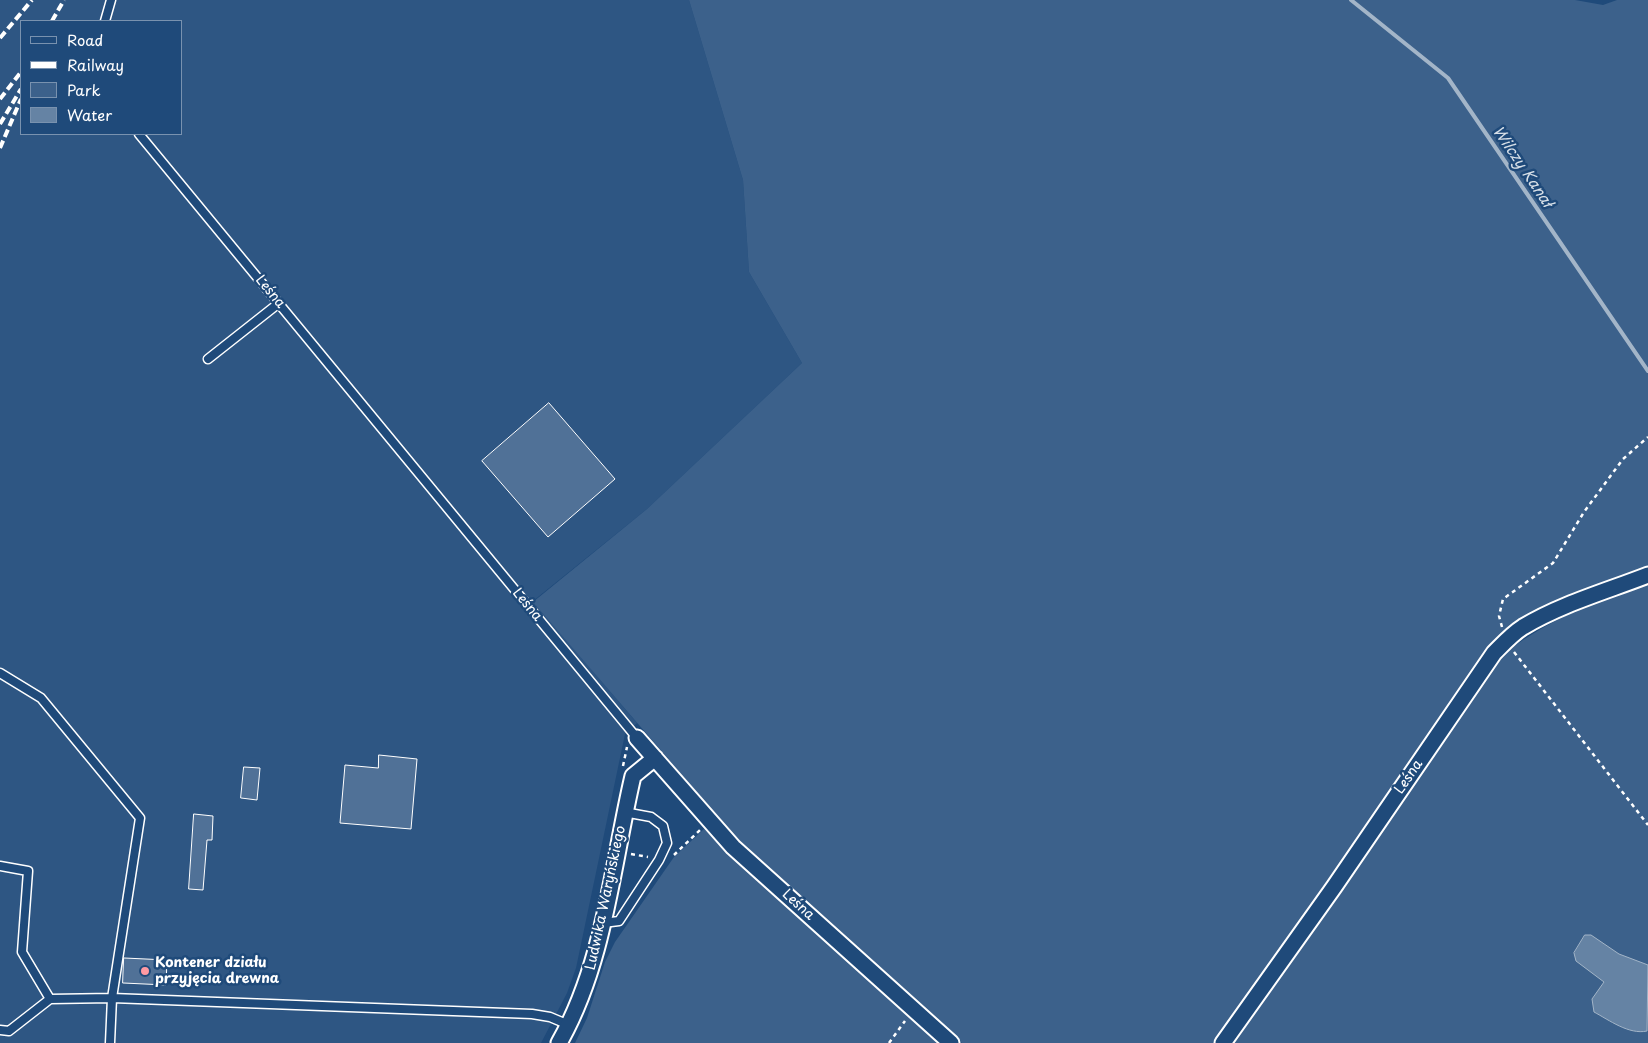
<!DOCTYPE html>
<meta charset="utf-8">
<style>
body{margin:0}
#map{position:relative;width:1648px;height:1043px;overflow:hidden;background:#1f4a7a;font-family:"Playpen Sans",sans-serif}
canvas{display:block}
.legend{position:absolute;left:20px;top:20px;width:162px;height:115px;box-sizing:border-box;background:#1f4a7a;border:1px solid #7992af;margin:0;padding:6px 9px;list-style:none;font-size:15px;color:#fff}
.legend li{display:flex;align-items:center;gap:10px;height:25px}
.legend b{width:25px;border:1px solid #7992af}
</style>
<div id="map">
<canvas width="1648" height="1043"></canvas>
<ul class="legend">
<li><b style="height:6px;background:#1f4a7a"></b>Road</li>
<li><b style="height:6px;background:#fff"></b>Railway</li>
<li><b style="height:14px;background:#3c618b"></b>Park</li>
<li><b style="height:14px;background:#6583a4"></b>Water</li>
</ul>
</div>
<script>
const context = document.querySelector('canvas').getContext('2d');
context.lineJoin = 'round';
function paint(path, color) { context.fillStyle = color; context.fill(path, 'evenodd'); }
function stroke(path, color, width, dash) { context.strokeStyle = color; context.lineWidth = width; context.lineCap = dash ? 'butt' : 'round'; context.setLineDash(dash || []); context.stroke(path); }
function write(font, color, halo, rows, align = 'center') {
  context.font = font + ' "Playpen Sans",sans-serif'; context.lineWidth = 5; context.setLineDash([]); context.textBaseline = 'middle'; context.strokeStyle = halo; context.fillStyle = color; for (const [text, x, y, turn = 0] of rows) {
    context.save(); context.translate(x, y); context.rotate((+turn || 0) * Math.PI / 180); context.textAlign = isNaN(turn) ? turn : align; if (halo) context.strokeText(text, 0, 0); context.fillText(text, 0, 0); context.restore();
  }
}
paint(new Path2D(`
 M0 0H689L743 180 749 272 802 363 647 509 533 601 637 723 625 734 576 968 567 993 541 1043H0ZM21 21H181V134H21Z`), '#2e5683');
paint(new Path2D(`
 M689 0H1575L1603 5 1617 0H1648V569L1511 630 1218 1043H962L739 841 533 602 647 509 802 363 749 272 743 180Z
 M1648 583V1043H1230L1498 659C1543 621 1593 603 1648 583Z
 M704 829 938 1043H575L587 1018 605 962 615 942 674 857Z`), '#3c618b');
const water = new Path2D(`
 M1585 935H1591L1619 954 1648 965 1647 1031C1629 1035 1609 1020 1594 1012L1592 999 1604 982 1576 961 1574 953Z`);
paint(water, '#6583a4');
stroke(water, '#a3b5c8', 1);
stroke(new Path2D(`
 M1351 0 1448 78 1648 371`), '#a3b5c8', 4);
const building = new Path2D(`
 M549 403 615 479 548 537 482 461Z
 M379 755 417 759 411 829 340 823 345 765 378 768Z
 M244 767 260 768 257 800 241 798Z
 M194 814 213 816 212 840H207L203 890 189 889Z
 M124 958 167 960 166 985 123 983Z`);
paint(building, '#507197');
stroke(building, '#fff', 1);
const service = new Path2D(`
 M105 21 111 0
 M139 134 637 738
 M208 359 279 303
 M0 673 41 698 140 818 112 998 110 1043
 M0 866 28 871 22 952 50 999
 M603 923 619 921 659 860 667 843 663 826 651 817 624 812
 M0 1030 9 1031 50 999 112 998 532 1014 550 1017 569 1025`);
const minor = new Path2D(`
 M637 738 733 847 951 1043
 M559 1043C605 962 612 865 633 776L655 758
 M1223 1043 1334 887 1494 653C1503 644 1512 634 1523 627 1561 604 1607 591 1648 575`);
stroke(service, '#fff', 11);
stroke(minor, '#fff', 19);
stroke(new Path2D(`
 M1502 627 1499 616 1503 599 1553 563 1584 512 1623 459 1648 437
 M1514 652 1648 825
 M623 766 627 747
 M631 854 648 857
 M674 855 701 829
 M889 1043 905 1021`), '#fff', 2.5, [4, 4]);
stroke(service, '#1f4a7a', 8);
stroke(minor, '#1f4a7a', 15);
stroke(new Path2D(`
 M52 21 64 0
 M0 38 32 0
 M0 99 21 72
 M0 124 21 89
 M0 148 21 99`), '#fff', 4, [8, 4]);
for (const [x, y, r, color] of [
 [145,971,5,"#ff9aa2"]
]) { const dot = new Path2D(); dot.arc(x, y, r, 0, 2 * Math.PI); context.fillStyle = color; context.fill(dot); stroke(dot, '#1f4a7a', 2); }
write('14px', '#fff', '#1f4a7a', [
 ["Leśna",270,292,50],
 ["Leśna",527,605,50],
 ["Leśna",1409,777,-56],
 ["Ludwika Waryńskiego",606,898,-78],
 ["Leśna",798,905,42]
]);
write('bold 14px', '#fff', '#1f4a7a', [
 ["Kontener działu",155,963],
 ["przyjęcia drewna",155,979]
], 'left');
write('italic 15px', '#d8e0e8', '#1f4a7a', [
 ["Wilczy Kanał",1522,167,56]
]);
</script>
